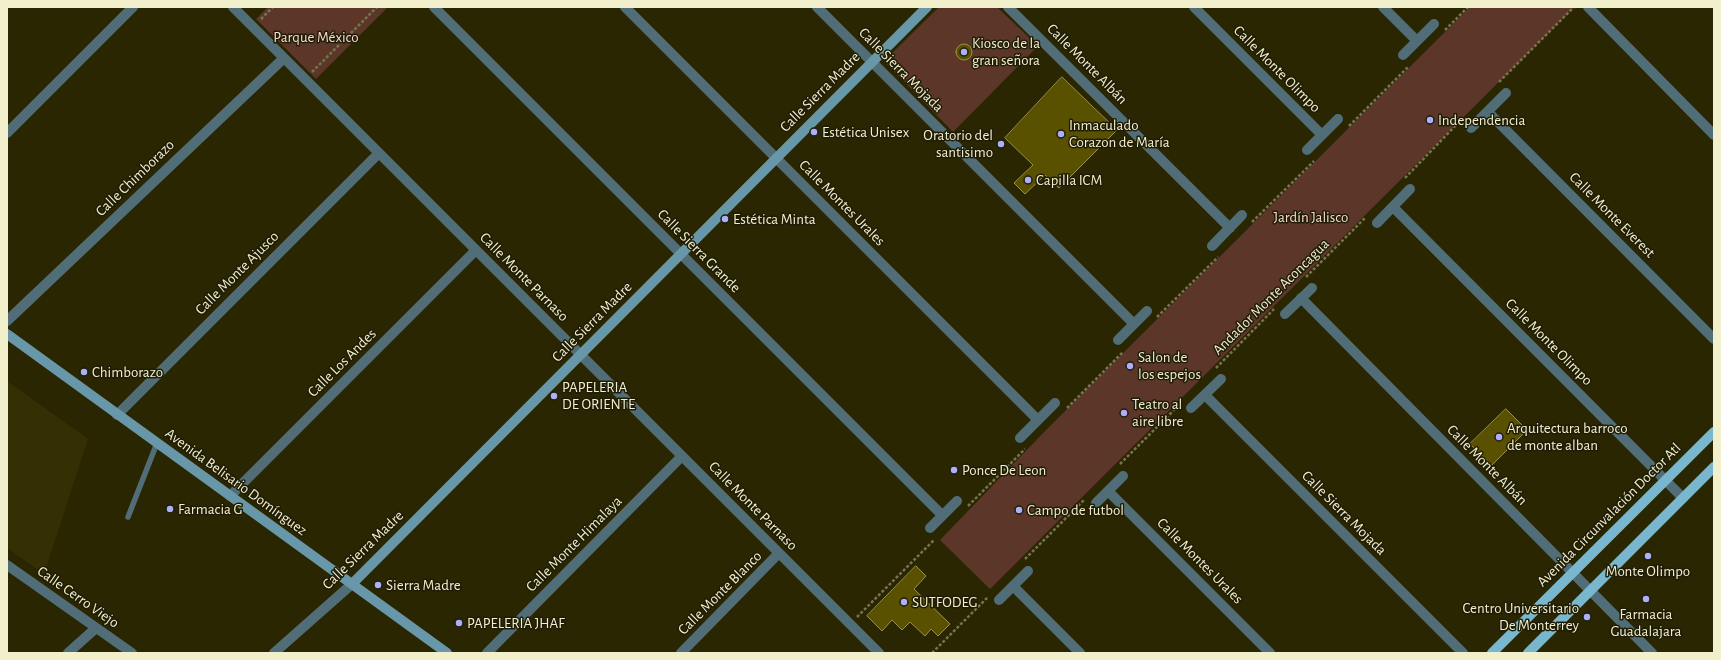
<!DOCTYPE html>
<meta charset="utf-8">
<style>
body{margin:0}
#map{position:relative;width:1721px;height:660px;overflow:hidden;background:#2a2601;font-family:"Alegreya Sans",sans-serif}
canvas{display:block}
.frame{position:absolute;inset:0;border:8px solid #f2efcc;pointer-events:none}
</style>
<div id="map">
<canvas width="1721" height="660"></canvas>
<div class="frame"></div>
</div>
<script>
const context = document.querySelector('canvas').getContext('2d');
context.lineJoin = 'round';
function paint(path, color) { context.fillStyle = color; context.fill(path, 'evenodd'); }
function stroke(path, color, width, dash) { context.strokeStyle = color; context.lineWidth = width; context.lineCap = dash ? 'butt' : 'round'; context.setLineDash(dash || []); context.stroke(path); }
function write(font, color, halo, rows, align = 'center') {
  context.font = font + ' "Alegreya Sans",sans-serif'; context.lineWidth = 3; context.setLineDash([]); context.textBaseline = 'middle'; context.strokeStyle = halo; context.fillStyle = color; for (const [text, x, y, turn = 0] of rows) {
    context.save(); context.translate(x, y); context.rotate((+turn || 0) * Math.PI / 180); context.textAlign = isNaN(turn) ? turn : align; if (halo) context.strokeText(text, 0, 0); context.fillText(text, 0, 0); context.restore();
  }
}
paint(new Path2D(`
 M7 381 88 439 44 574 7 548Z`), '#353003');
paint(new Path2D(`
 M268 7H388L316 79 256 19Z
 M939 7H997L1038 46 953 132 884 61Z
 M1470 7H1574L990 589 940 540 1048 428Z`), '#5c3729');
const building = new Path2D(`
 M956 52a8 8 0 1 1 16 0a8 8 0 1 1-16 0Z
 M1062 77 1117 130 1059 188 1045 175 1025 194 1014 183 1033 165 1005 138Z
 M1506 409 1527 430 1492 465 1470 444Z
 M916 566 926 576 914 589 950 624 938 636 931 629 925 636 910 622 902 630 892 620 882 631 867 616Z`);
paint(building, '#5a5100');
stroke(building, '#99904b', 1);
stroke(new Path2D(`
 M261 19 273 7
 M1445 30 1468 7
 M312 72 377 7
 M1499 82 1574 7
 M1349 126 1409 66
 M1405 178 1460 121
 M1252 222 1314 161
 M1306 277 1366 217
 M1157 317 1218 257
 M1216 368 1274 309
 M1067 408 1123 352
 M1120 464 1180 404
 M968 506 1025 449
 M1025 559 1084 500
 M857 617 934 540
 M932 653 988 597`), '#77734f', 2.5, [3, 2]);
stroke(new Path2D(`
 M128 517 157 443`), '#516e78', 5.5);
stroke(new Path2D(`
 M233 7 879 653
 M434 7 942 515
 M625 7 1038 420
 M817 7 1134 324
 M1008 7 1230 228
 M1194 7 1322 135
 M1383 7 1417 41
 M1588 7 1714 135
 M1403 55 1434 24
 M1488 112 1714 339
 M1471 128 1506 93
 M7 133 133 7
 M1307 150 1338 119
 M1393 207 1683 498
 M1377 223 1410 189
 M1212 246 1242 215
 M1301 298 1652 653
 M1285 314 1312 288
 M7 321 284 58
 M1118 340 1147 311
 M1205 395 1463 653
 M1191 408 1221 379
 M117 415 379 153
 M1020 438 1055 403
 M1108 491 1270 653
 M230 496 476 250
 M1096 503 1123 476
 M930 528 957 501
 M7 565 132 653
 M1013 586 1080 653
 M999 600 1028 571
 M68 653 96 628
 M274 653 352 584
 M487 653 682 456
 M681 653 779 553`), '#516e78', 10);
stroke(new Path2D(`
 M7 334 447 653
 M352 584 927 7`), '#6797a8', 10);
stroke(new Path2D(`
 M1492 653 1714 432
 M1528 653 1714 467`), '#78b7cd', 10);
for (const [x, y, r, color] of [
 [964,52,4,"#adaffb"],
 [1430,120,4,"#adaffb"],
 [814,132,4,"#adaffb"],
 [1061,134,4,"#adaffb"],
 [1001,144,4,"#adaffb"],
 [1028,180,4,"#adaffb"],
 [725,219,4,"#adaffb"],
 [1130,366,4,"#adaffb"],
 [84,372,4,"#adaffb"],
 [554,396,4,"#adaffb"],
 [1124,413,4,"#adaffb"],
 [1499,437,4,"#adaffb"],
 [954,470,4,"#adaffb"],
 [170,509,4,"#adaffb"],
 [1019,510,4,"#adaffb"],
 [1648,556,4,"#adaffb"],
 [378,585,4,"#adaffb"],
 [1646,599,4,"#adaffb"],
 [904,602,4,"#adaffb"],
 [1587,617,4,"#adaffb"],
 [459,623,4,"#adaffb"]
]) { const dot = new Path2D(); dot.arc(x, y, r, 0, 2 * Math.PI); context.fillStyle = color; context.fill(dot); stroke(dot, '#1f1c07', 1.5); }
write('15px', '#fdd8ca', '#1f1c07', [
 ["Parque México",316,37],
 ["Jardín Jalisco",1311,217]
]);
write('15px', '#f2efcc', '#1f1c07', [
 ["Kiosco de la",972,43],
 ["gran señora",972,60],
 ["Independencia",1438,120],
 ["Inmaculado",1069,125],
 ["Corazon de María",1069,142],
 ["Estética Unisex",822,132],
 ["Oratorio del",993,135,"right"],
 ["santisimo",993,152,"right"],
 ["Capilla ICM",1036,180],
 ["Estética Minta",733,219],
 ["Salon de",1138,357],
 ["los espejos",1138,374],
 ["Chimborazo",92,372],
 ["PAPELERIA",562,387],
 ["DE ORIENTE",562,404],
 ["Teatro al",1132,404],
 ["aire libre",1132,421],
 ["Arquitectura barroco",1507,428],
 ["de monte alban",1507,445],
 ["Ponce De Leon",962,470],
 ["Farmacia G",178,509],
 ["Campo de futbol",1027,510],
 ["Monte Olimpo",1648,571,"center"],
 ["Sierra Madre",386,585],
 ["SUTFODEG",912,602],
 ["Centro Universitario",1579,608,"right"],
 ["De Monterrey",1579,625,"right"],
 ["Farmacia",1646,614,"center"],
 ["Guadalajara",1646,631,"center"],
 ["PAPELERIA JHAF",467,623]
], 'left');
write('15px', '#f2efcc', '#1f1c07', [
 ["Calle Monte Albán",1087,64,45],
 ["Calle Monte Olimpo",1277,69,45],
 ["Calle Sierra Mojada",901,70,45],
 ["Calle Sierra Madre",820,92,-45],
 ["Calle Chimborazo",135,178,-44],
 ["Calle Montes Urales",842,203,45],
 ["Calle Monte Everest",1612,215,45],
 ["Calle Sierra Grande",699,251,45],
 ["Calle Monte Ajusco",237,273,-45],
 ["Calle Monte Parnaso",524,277,45],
 ["Andador Monte Aconcagua",1271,297,-45],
 ["Calle Sierra Madre",592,322,-45],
 ["Calle Monte Olimpo",1549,342,45],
 ["Calle Los Andes",342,363,-45],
 ["Calle Monte Albán",1487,465,45],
 ["Avenida Belisario Domínguez",236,482,36],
 ["Calle Monte Parnaso",753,506,45],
 ["Calle Sierra Mojada",1344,513,45],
 ["Avenida Circunvalación Doctor Atl",1609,515,-45],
 ["Calle Monte Himalaya",574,544,-45],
 ["Calle Sierra Madre",363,550,-44],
 ["Calle Montes Urales",1200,561,45],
 ["Calle Monte Blanco",720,593,-45],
 ["Calle Cerro Viejo",78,597,35]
]);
</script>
